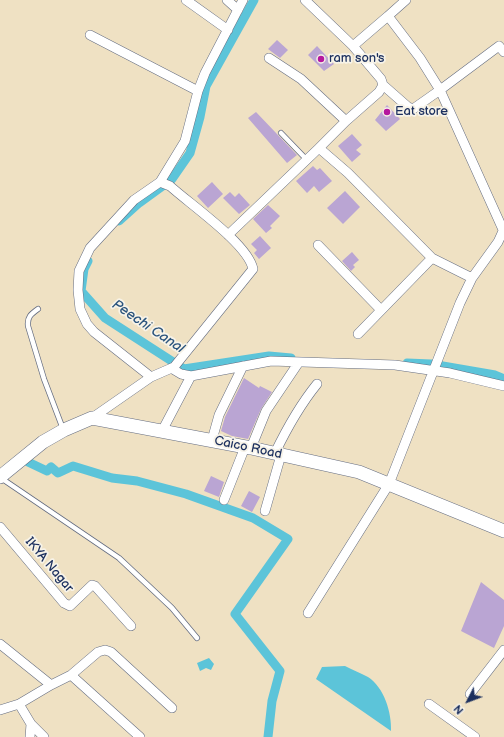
<!DOCTYPE html>
<style>
body{margin:0}
#map{position:relative;width:504px;height:737px;overflow:hidden;background:#efe1c3;font-family:"Balsamiq Sans",sans-serif}
canvas{display:block}
.north{position:absolute;left:448px;top:681px;width:40px;height:40px;-webkit-text-stroke:3px #f7f3e8;paint-order:stroke;rotate:228deg;font-size:11px;font-weight:700;line-height:16px;text-align:center;color:#1b2f5e}
.north::after{content:'';display:block;margin:auto;width:14px;height:18px;background:#1b2f5e;clip-path:polygon(50% 0,100% 100%,50% 72%,0 100%)}
</style>
<div id="map">
<canvas width="504" height="737"></canvas>
<div class="north">N</div>
</div>
<script>
const context = document.querySelector('canvas').getContext('2d');
context.lineJoin = 'round';
function paint(path, color) { context.fillStyle = color; context.fill(path, 'evenodd'); }
function stroke(path, color, width, dash) { context.strokeStyle = color; context.lineWidth = width; context.lineCap = dash ? 'butt' : 'round'; context.setLineDash(dash || []); context.stroke(path); }
function write(font, color, halo, rows, align = 'center') {
  context.font = font + ' "Balsamiq Sans",sans-serif'; context.lineWidth = 3.5; context.setLineDash([]); context.textBaseline = 'middle'; context.strokeStyle = halo; context.fillStyle = color; for (const [text, x, y, turn = 0] of rows) {
    context.save(); context.translate(x, y); context.rotate((+turn || 0) * Math.PI / 180); context.textAlign = isNaN(turn) ? turn : align; if (halo) context.strokeText(text, 0, 0); context.fillText(text, 0, 0); context.restore();
  }
}
paint(new Path2D(`
 M209 658 214 664 211 670 206 668 200 671 197 663Z
 M345 666C352 670 361 673 368 677 384 687 392 713 391 731L316 679 322 667Z`), '#5cc4d9');
stroke(new Path2D(`
 M119 221 139 203 172 179 190 153 200 117 206 86 254 0
 M88 261 84 269 81 291 105 318 184 369 269 356 291 358
 M407 363 431 364 495 375 504 379
 M28 462 47 471 51 467 58 473 73 466 112 478 137 481 186 494 253 518 288 539 235 614 280 671 272 701 268 737`), '#5cc4d9', 9);
paint(new Path2D(`
 M277 40 288 50 280 58 268 49Z
 M317 46 334 64 324 71 308 55Z
 M387 105 400 119 386 131 375 120Z
 M256 112 297 155 287 163 248 118Z
 M352 134 362 145 356 150 361 154 352 162 338 146Z
 M313 166 317 170 320 168 332 181 319 192 314 186 307 193 296 181Z
 M212 182 223 194 208 208 197 196Z
 M345 191 360 207 343 224 327 208Z
 M230 192 235 197 239 193 250 205 239 214 223 198Z
 M268 205 280 216 270 226 272 228 266 233 253 219Z
 M260 236 271 248 259 259 254 253 257 250 251 244Z
 M352 252 359 260 353 265 355 267 351 271 342 261Z
 M244 378 259 388 260 386 272 392 261 409 248 439 232 436 221 431 225 417Z
 M211 476 224 482 219 497 204 491Z
 M249 491 260 497 252 512 241 506Z
 M481 582 504 600V626L494 648 461 631Z`), '#baa5d3');
const lane = new Path2D(`
 M281 133 307 160
 M38 309C31 314 27 317 28 326L44 379 63 429
 M1 478 119 558 172 608 197 638`);
const street = new Path2D(`
 M186 0 228 30
 M227 0 238 10
 M305 0 353 46 388 16 420 58 440 90 413 109 408 107 383 85
 M388 16 406 0
 M90 35 198 91
 M504 52 499 46 440 90 504 232
 M269 58 301 79 346 121
 M319 148 346 121 379 92 383 85 381 79 353 46
 M228 235 319 148 348 173 432 258 358 334
 M318 245 381 310
 M432 258 472 278
 M171 368 181 374 191 376
 M151 377 94 332 87 324 80 309 78 290 79 271 90 248 134 200 160 182 185 141 198 91 205 73 243 0
 M92 418 151 377 174 367 253 269C248 244 191 205 170 186L160 182
 M162 431 191 376 271 361 395 365 450 373 504 386
 M212 440 219 415 243 366
 M251 448 266 411 299 362
 M275 453C287 428 300 405 317 384
 M224 500 245 447
 M265 511 281 455
 M0 527 64 603 70 606 92 585 95 586 131 626
 M308 613 389 484 460 303 472 278 498 242 503 231
 M0 644 51 685 71 675 140 737
 M71 675 98 652 105 650 111 652 172 708
 M470 694 504 650
 M19 704 31 724 30 737
 M429 704 475 737
 M0 710 19 704 51 685
 M31 724 44 737`);
const secondary = new Path2D(`
 M0 477 43 442 64 430 92 418 251 448 359 472 504 531`);
stroke(lane, '#656d81', 6);
stroke(street, '#656d81', 10);
stroke(secondary, '#656d81', 14);
stroke(lane, '#fff', 4.5);
stroke(street, '#fff', 9);
stroke(secondary, '#fff', 13);
for (const [x, y, r, color] of [
 [321,59,4,"#b5179e"],
 [387,112,4,"#b5179e"]
]) { const dot = new Path2D(); dot.arc(x, y, r, 0, 2 * Math.PI); context.fillStyle = color; context.fill(dot); stroke(dot, '#f7f3e8', 1.5); }
write('13px', '#1b2f5e', '#f7f3e8', [
 ["ram son's",329,59],
 ["Eat store",395,112]
], 'left');
write('13px', '#1b2f5e', '#f7f3e8', [
 ["Caico Road",248,448,12],
 ["IKYA Nagar",49,565,50]
]);
write('italic 14px', '#2b547d', '#f7f3e8', [
 ["Peechi Canal",148,327,34]
]);
</script>
